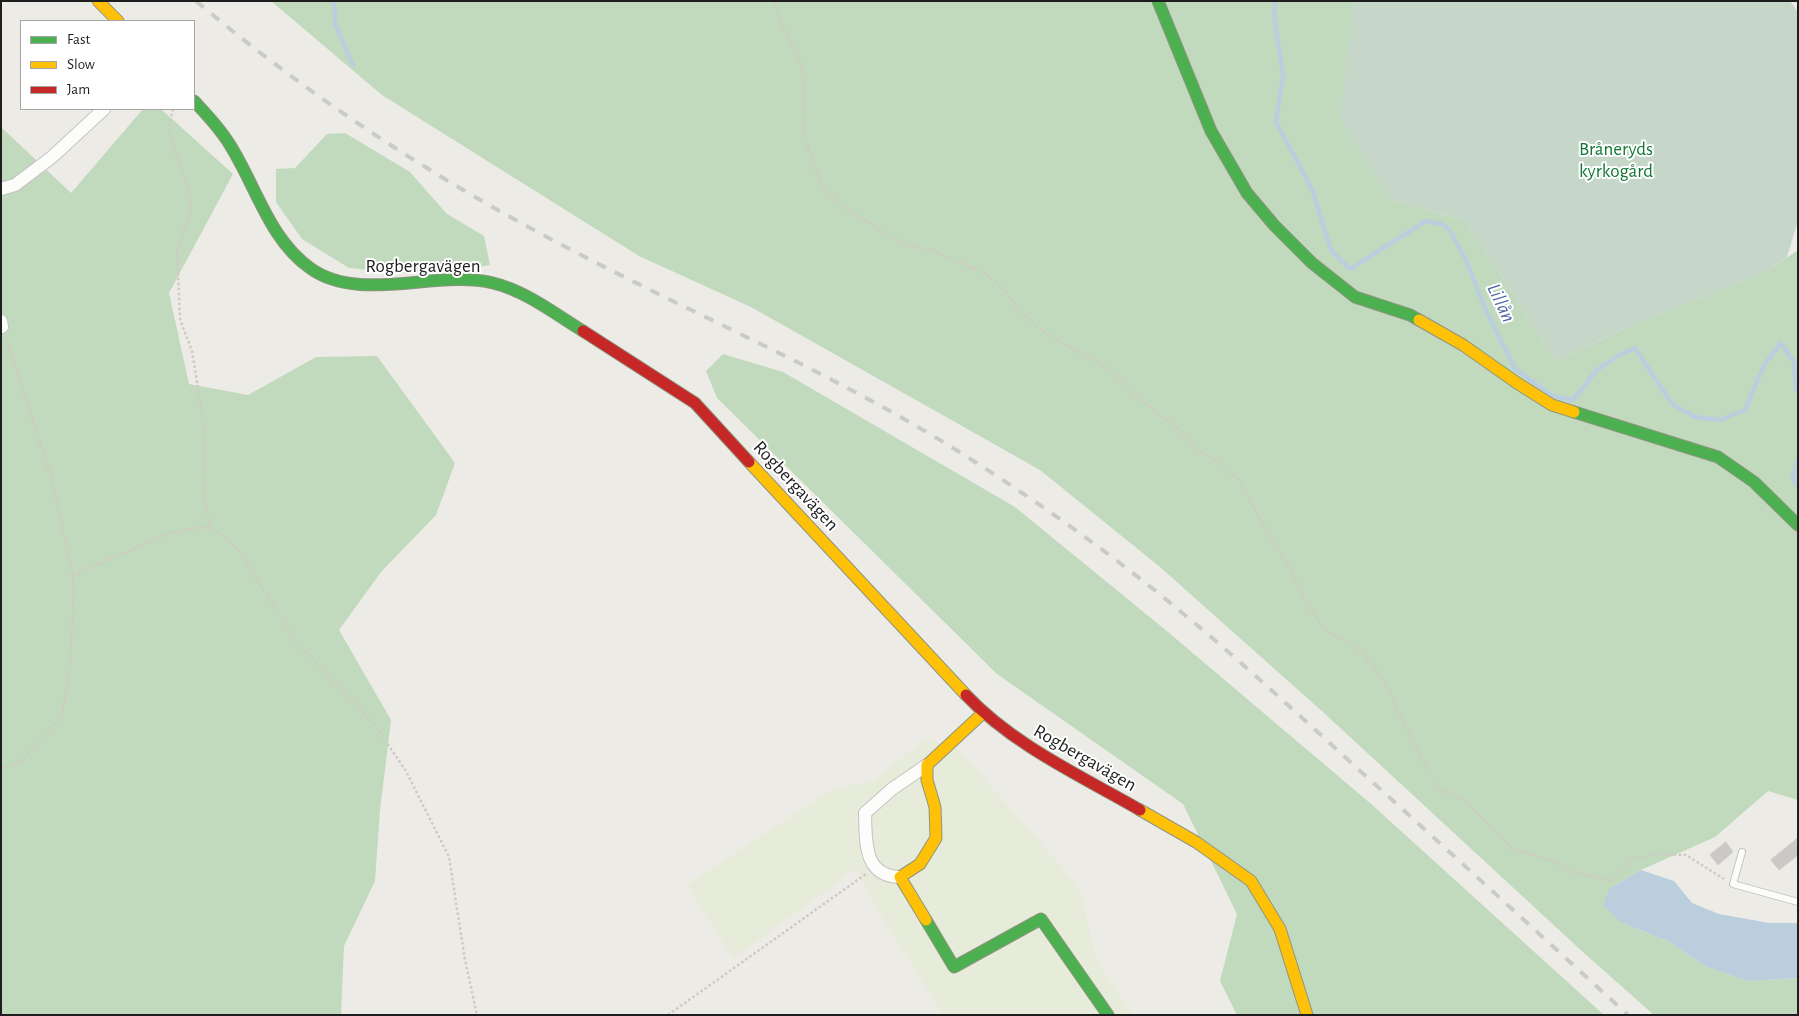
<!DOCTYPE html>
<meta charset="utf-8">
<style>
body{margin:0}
#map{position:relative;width:1799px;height:1016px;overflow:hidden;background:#ecebe6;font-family:"Alegreya Sans",sans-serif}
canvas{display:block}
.frame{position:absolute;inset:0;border:2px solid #1e1e1e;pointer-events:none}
.legend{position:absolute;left:20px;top:20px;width:175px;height:90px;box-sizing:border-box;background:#fff;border:1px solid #a5a5a5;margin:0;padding:6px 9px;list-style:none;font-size:15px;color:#1e1e1e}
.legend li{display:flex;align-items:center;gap:10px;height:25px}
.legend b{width:25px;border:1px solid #a5a5a5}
</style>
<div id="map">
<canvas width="1799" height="1016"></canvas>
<div class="frame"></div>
<ul class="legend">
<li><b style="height:6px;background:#4caf50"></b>Fast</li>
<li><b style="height:6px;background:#ffc107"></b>Slow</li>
<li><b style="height:6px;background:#c62828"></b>Jam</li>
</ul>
</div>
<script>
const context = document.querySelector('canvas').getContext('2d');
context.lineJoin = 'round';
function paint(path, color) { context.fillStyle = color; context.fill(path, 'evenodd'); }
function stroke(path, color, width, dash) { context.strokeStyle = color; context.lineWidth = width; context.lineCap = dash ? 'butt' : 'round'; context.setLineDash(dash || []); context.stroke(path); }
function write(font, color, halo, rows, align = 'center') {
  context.font = font + ' "Alegreya Sans",sans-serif'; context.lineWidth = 4; context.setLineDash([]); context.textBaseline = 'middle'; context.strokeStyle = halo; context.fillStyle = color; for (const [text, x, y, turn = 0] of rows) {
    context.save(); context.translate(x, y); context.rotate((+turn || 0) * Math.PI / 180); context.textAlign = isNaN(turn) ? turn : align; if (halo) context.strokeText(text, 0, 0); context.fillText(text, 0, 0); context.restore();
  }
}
paint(new Path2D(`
 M925 739 958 749 1075 882 1083 900 1096 960 1133 1015H943L879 912 857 868 733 959 687 885 832 789 874 780Z`), '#e7ecda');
paint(new Path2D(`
 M271 1H1528L1392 200 1466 221 1556 361 1632 325 1767 271 1798 250V800L1768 791 1715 837 1641 870 1610 888 1622 923 1668 941 1705 966 1747 981 1798 978V1015H1654L1585 954 1324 713 1160 567 1040 470 751 307 639 256 382 95Z
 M143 109H161L233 174 169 293 189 384 248 395 316 357 377 356 455 463 436 515 381 572 339 630 391 720 380 810 375 881 344 946 341 1015H1V127L71 193Z
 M345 133 410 172 447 214 484 236 490 265 449 272 398 273 349 268 302 239 276 202V169L295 168 327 134Z
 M723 354 783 372 1015 507 1168 632 1370 803 1604 1015H1237L1220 981 1237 914 1183 804 997 674 717 398 706 371Z`), '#c1dabd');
paint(new Path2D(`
 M1354 1H1790L1798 12V221L1787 257 1767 271 1632 325 1556 361 1466 221 1392 200 1340 118Z`), '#c6d7ca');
paint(new Path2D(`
 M1641 870 1674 881 1692 903 1719 914 1769 923H1798V978L1747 981 1705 966 1668 941 1622 923 1603 905 1610 888Z`), '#bbcede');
stroke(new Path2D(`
 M334 1 335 24 353 65
 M1276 1 1274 14 1283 76 1276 122 1312 189 1331 250 1350 269 1426 221 1441 224 1449 229 1466 260 1487 313 1515 369 1553 396 1573 400 1596 371 1616 357 1635 348 1672 404 1695 417 1720 420 1745 410 1764 365 1781 343 1794 362 1796 389 1798 393
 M1798 459 1793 477 1798 489`), '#bbcede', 4.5);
const building = new Path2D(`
 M1798 838V855L1779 870 1771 860Z
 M1726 842 1733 852 1718 865 1710 855Z`);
paint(building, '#cbc9c6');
stroke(building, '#cfcdc8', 1);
const lane = new Path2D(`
 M1742 852 1733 884 1798 902`);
const street = new Path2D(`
 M1 189 15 185 52 157 104 109
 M1 321 2 327
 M900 877C863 876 866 841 865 813L892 789 927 765`);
const fast = new Path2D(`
 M1158 1 1211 131 1247 193 1274 225 1312 263 1355 297 1410 315 1419 320
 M194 101C207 115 220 128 230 145 256 186 269 239 310 268 359 304 437 269 493 283 526 291 555 314 583 331
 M1574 412 1718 457 1754 482 1798 525
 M926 920 954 967 1041 919 1108 1015`);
const slow = new Path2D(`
 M98 1 118 21
 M1419 320 1463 345 1517 383 1552 405 1574 412
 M749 462 966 695
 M1140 810 1196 842 1251 881 1280 929 1307 1015
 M926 920 900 877 920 864 936 838 935 807 927 780V765L983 713`);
const jam = new Path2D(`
 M583 331 695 403 749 462
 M966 695C1013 745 1081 776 1140 810`);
stroke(lane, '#c3c3c1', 8);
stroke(street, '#c3c3c1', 14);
stroke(fast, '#8e957f', 13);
stroke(slow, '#8e957f', 13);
stroke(jam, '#8e957f', 13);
stroke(new Path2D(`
 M773 1 787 36 799 57 804 83V136L822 187 840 205 885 233 907 245 935 251 985 274 1005 290 1019 310 1036 326 1056 339 1097 362 1115 375 1155 412 1175 426 1193 446 1217 461 1240 480 1264 527 1288 565 1310 610 1326 631 1350 643 1370 661 1383 679 1417 749 1438 788 1466 802 1512 849 1553 861 1573 872 1612 881 1618 871 1635 858 1661 854 1686 855 1724 879
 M173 109 169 127 175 152 188 185 191 211 177 251 180 319 192 351 203 419 204 496 210 526 237 548 297 643 371 720 406 771 449 857 465 960 477 1015
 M73 575 170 533 210 526
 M1 768 19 762 43 739 62 714 69 675 73 611V575L51 477 6 338
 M668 1015 866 874`), '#d1c8c4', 2.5, [2.5, 2.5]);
stroke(lane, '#fcfcfb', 6);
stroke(street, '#fcfcfb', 12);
stroke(fast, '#4caf50', 11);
stroke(slow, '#ffc107', 11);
stroke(jam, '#c62828', 11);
stroke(new Path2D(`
 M196 1C310 97 432 177 564 246 700 318 843 377 972 460 1044 506 1114 556 1180 611 1242 662 1300 716 1359 770 1449 851 1538 933 1628 1015`), '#cacac9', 4, [10, 10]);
write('19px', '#117732', '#fff', [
 ["Bråneryds",1616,149],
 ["kyrkogård",1616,171]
]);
write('19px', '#1e1e1e', '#fff', [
 ["Rogbergavägen",423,266],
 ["Rogbergavägen",796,486,47],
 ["Rogbergavägen",1085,758,30]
]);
write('italic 20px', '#4f65a9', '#fff', [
 ["Lillån",1501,303,65]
]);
</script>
